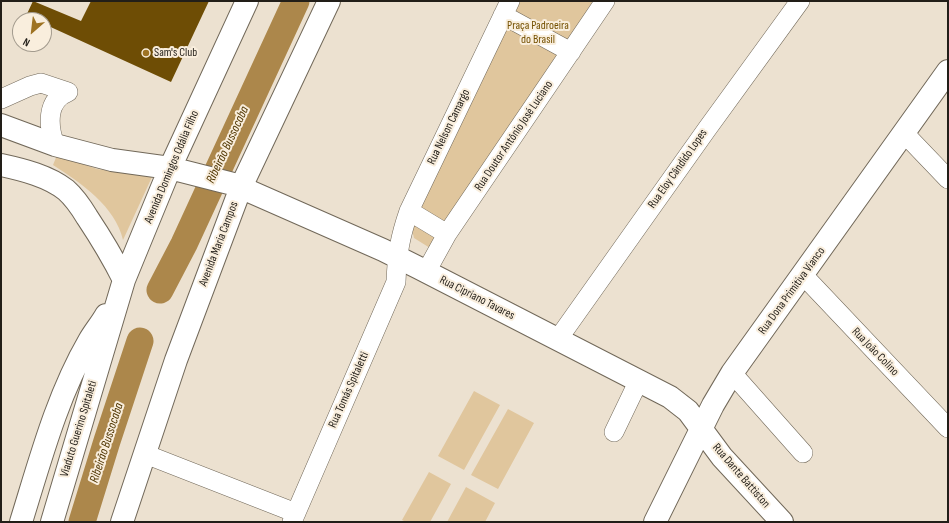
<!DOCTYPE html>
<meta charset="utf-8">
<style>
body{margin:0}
#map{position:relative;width:949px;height:523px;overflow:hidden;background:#ece1d0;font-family:"Sofia Sans Condensed",sans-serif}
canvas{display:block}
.frame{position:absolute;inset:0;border:2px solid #221e18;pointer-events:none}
.north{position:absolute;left:12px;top:12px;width:40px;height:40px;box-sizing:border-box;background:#f9eedd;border:1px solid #a39b8e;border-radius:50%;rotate:208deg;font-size:11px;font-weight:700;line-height:16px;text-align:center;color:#221e18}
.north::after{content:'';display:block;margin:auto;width:14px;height:18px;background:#9e7323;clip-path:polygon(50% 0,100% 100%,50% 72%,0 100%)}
</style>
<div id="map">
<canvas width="949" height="523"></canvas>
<div class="frame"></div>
<div class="north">N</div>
</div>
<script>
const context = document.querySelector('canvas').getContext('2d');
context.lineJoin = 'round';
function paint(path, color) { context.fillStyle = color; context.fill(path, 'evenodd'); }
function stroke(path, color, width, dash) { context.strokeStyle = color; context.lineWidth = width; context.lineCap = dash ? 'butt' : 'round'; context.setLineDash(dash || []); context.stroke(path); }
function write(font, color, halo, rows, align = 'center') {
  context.font = font + ' "Sofia Sans Condensed",sans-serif'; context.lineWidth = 4; context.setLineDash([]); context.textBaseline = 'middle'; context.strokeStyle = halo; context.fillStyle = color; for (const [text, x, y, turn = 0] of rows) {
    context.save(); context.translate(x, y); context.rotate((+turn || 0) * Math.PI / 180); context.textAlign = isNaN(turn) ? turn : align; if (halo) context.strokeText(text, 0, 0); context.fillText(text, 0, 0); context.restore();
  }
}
paint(new Path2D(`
 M520 1H593L564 48 430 248 414 238 412 230 421 198Z
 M57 155 97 169 152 177 123 240C115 206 81 183 53 165Z
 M474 391 500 405 464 470 438 456Z
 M508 409 534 423 498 489 471 475Z
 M429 472 451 484 430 522H406L402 520Z
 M466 487 495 503 485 522H447Z`), '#e0c69d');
stroke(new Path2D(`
 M160 290 184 244 296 1
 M82 522 107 441 140 341`), '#ac874b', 27);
paint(new Path2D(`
 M33 1 81 21 91 1H209L171 82 44 24V20H36L26 16Z`), '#6e4d05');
const minor = new Path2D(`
 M503 15 571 52
 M1 99 30 86 41 83 68 92
 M904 133 948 179
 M55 145C48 126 46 100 68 92
 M409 211 447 234
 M426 272 447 234 605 1
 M803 275 948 428
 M558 339 707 129 800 1
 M732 373 803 453
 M614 432 639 380
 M145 454 296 513
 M292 522 396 282C397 254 400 237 409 211L510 1`);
const major = new Path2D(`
 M1 125 55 145 112 160 170 168 233 184 383 250 419 268 670 397 688 411 722 457 782 522
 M1 165C24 170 48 176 66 190 75 198 81 207 87 217 101 238 113 258 124 280
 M21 522C40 461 57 396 89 341 94 332 101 324 106 315
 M52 522 124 280 170 168 247 1
 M122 522 176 360 241 187 329 1
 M655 522 713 405 732 373 948 71`);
stroke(minor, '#716859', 20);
stroke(major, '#716859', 24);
stroke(minor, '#fff', 19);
stroke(major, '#fff', 22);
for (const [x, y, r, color] of [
 [146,53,4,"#9e7323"]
]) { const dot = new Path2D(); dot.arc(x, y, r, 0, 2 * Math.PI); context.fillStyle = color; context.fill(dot); stroke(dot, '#f9eedd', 1.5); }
write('12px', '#745000', '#f9eedd', [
 ["Praça Padroeira",538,26],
 ["do Brasil",538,40]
]);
write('12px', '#221e18', '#f9eedd', [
 ["Sam's Club",154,53]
], 'left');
write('12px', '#221e18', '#f9eedd', [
 ["Rua Nelson Camargo",449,127,-64],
 ["Rua Doutor Antônio José Luciano",514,136,-56],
 ["Avenida Domingos Odália Filho",172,167,-67],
 ["Rua Eloy Cândido Lopes",678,169,-55],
 ["Avenida Maria Campos",219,244,-69],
 ["Rua Dona Primitiva Vianco",792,291,-54],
 ["Rua Cipriano Tavares",477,298,27],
 ["Rua João Colino",875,352,46],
 ["Rua Tomás Spitaletti",349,390,-66],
 ["Viaduto Guerino Spitaleti",79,429,-73],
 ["Rua Dante Battiston",741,476,49]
]);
write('italic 13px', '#4f3501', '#f9eedd', [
 ["Ribeirão Bussocaba",228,145,-65],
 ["Ribeirão Bussocaba",107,443,-72]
]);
</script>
